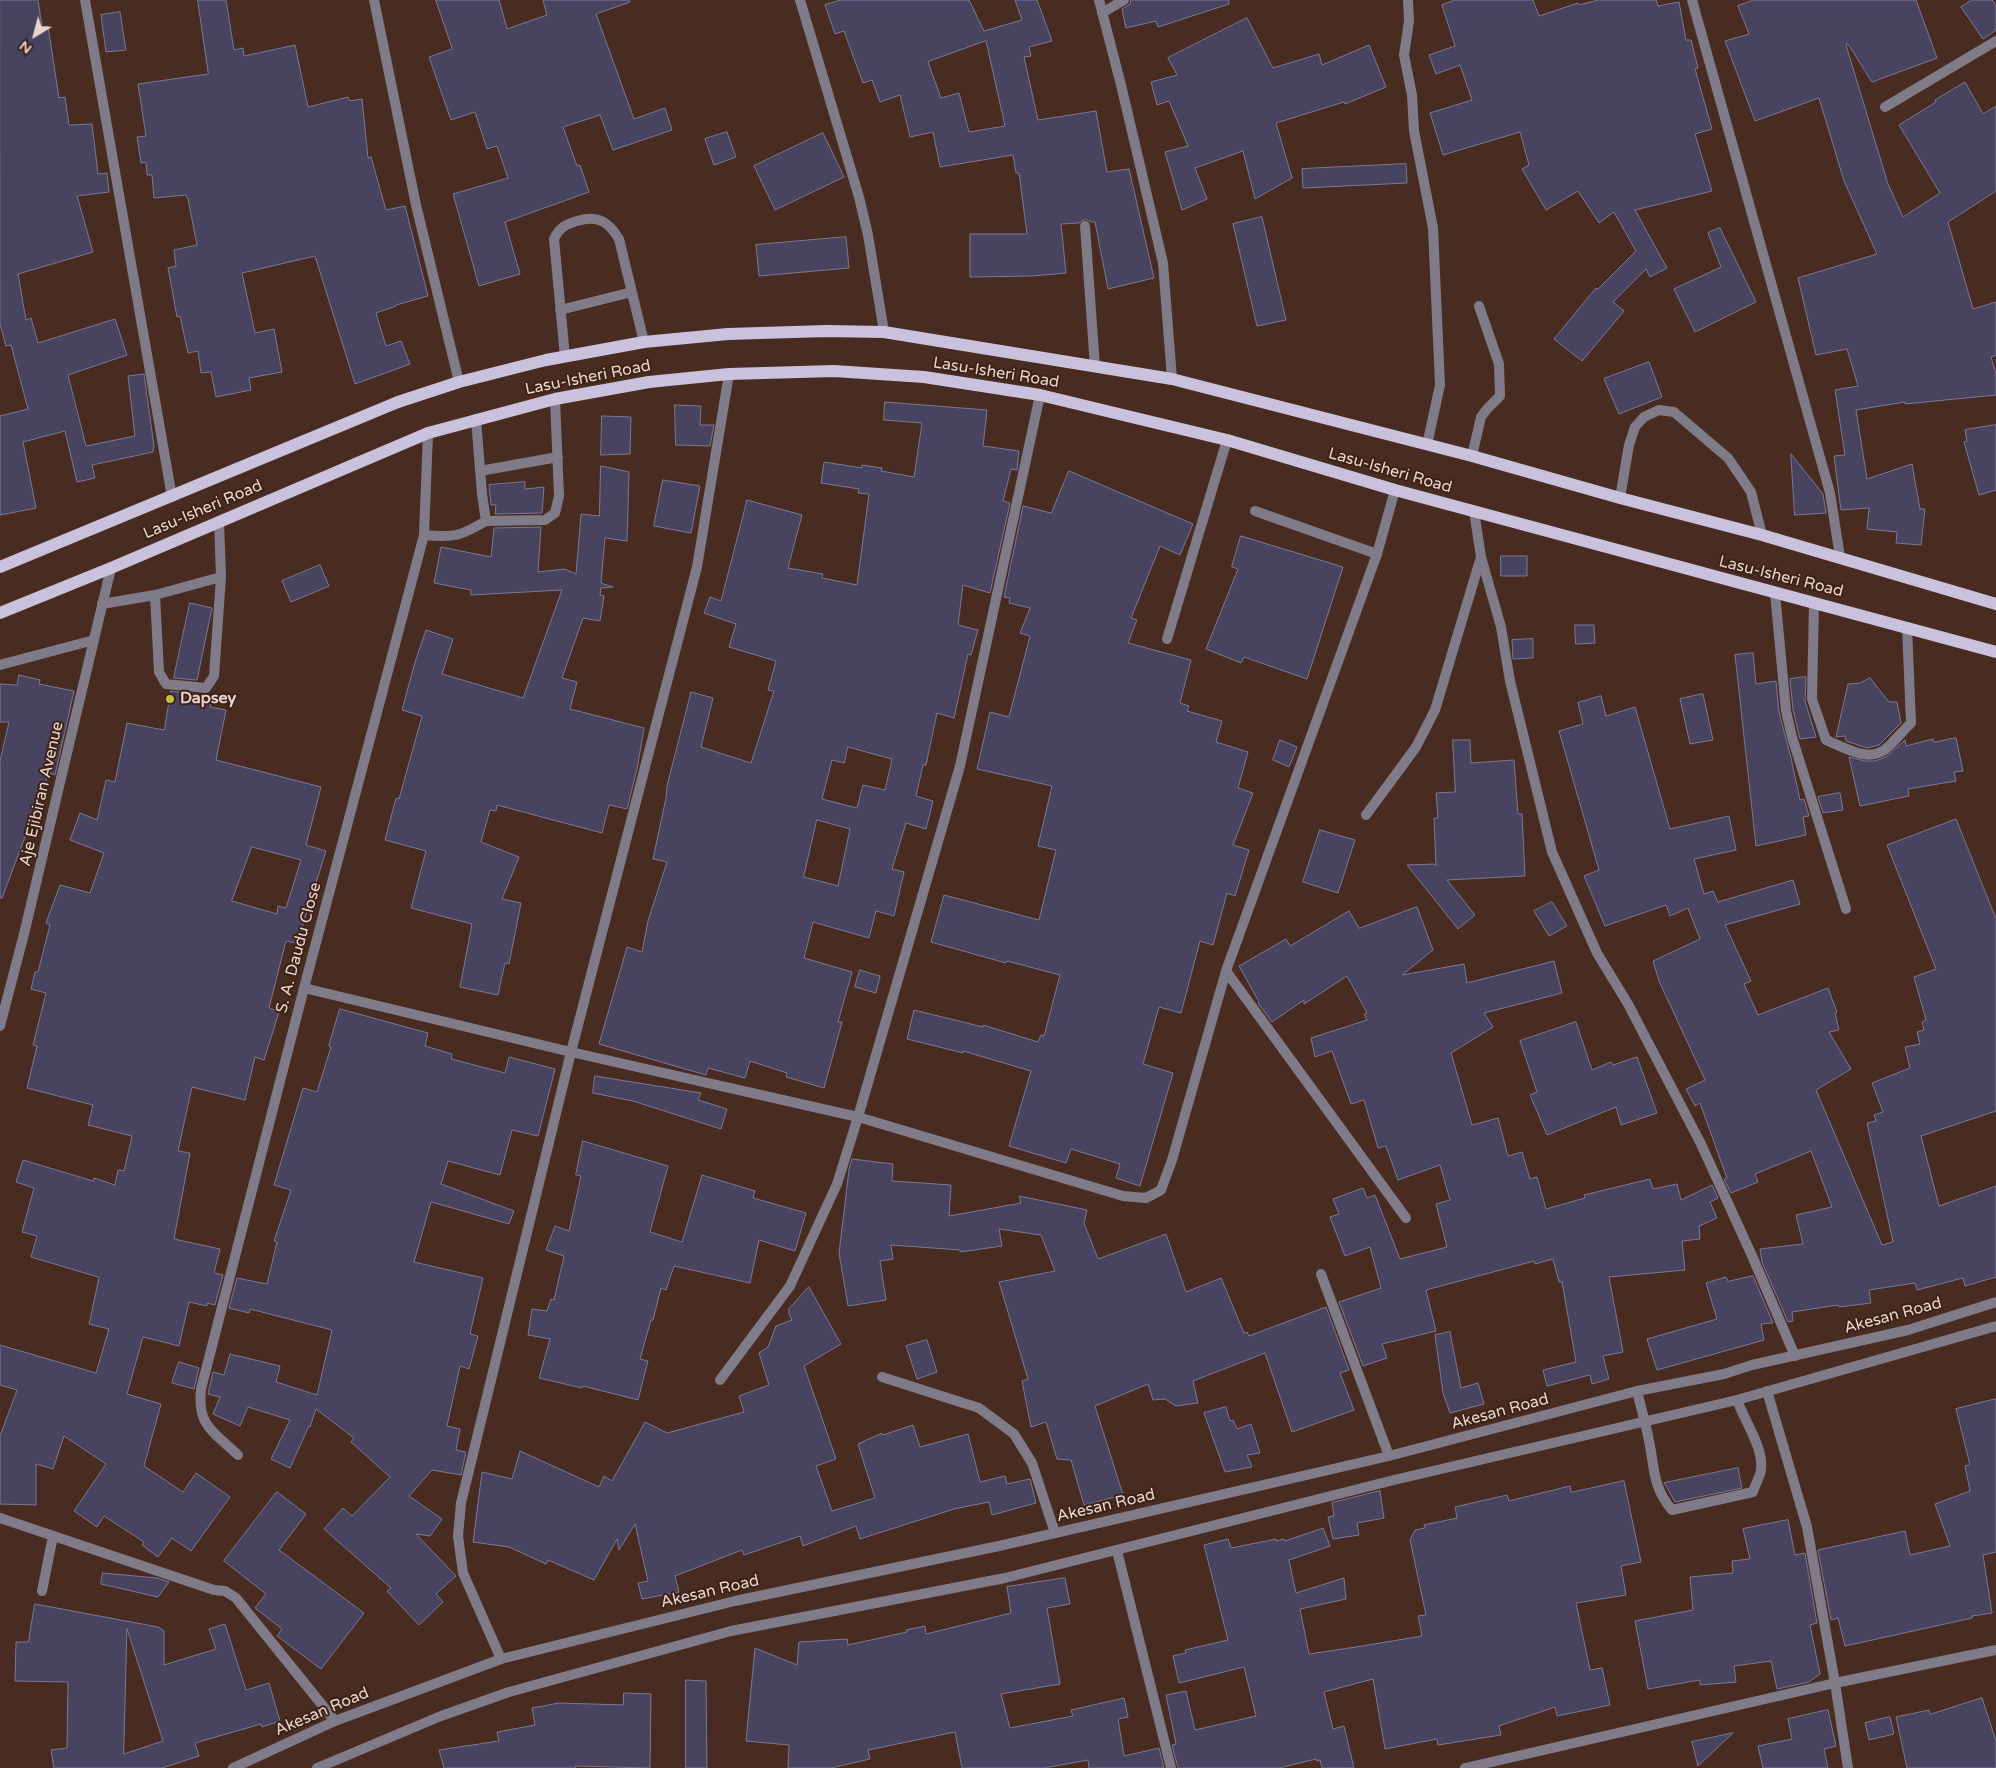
<!DOCTYPE html>
<style>
body{margin:0}
#map{position:relative;width:1996px;height:1768px;overflow:hidden;background:#482c21;font-family:"Varela Round",sans-serif}
canvas{display:block}
.north{position:absolute;left:10px;top:10px;width:50px;height:50px;-webkit-text-stroke:4px #3d2217;paint-order:stroke;rotate:217deg;font-size:14px;font-weight:700;line-height:20px;text-align:center;color:#e8d5ce}
.north::after{content:'';display:block;margin:auto;width:18px;height:22px;background:#e8d5ce;clip-path:polygon(50% 0,100% 100%,50% 72%,0 100%)}
</style>
<div id="map">
<canvas width="1996" height="1768"></canvas>
<div class="north">N</div>
</div>
<script>
const context = document.querySelector('canvas').getContext('2d');
context.lineJoin = 'round';
function paint(path, color) { context.fillStyle = color; context.fill(path, 'evenodd'); }
function stroke(path, color, width, dash) { context.strokeStyle = color; context.lineWidth = width; context.lineCap = dash ? 'butt' : 'round'; context.setLineDash(dash || []); context.stroke(path); }
function write(font, color, halo, rows, align = 'center') {
  context.font = font + ' "Varela Round",sans-serif'; context.lineWidth = 4; context.setLineDash([]); context.textBaseline = 'middle'; context.strokeStyle = halo; context.fillStyle = color; for (const [text, x, y, turn = 0] of rows) {
    context.save(); context.translate(x, y); context.rotate((+turn || 0) * Math.PI / 180); context.textAlign = isNaN(turn) ? turn : align; if (halo) context.strokeText(text, 0, 0); context.fillText(text, 0, 0); context.restore();
  }
}
const building = new Path2D(`
 M0 0H38L42 27 48 26 59 98 65 97 69 125 92 124 98 174 107 173 109 192 77 196 93 252 18 274 26 320 31 318 38 343 115 319 127 355 68 375 86 446 135 436 128 376 144 374 154 446 153 452 92 465 95 478 77 482 65 431 23 442 36 508 0 515V416L28 409 11 345 6 346 0 324Z
 M198 0H226L234 50 243 48 244 56 295 45 308 107 348 97 350 101 362 99 368 158 371 157 386 210 405 206 428 296 396 305V306L376 313 386 346 401 341 410 364 355 384 315 256 242 273 255 333 274 329 282 372 249 378 251 390 216 397 211 372 201 373 198 351 188 353 180 316 177 317 168 268 176 266 174 250 197 245 188 199 186 195 154 198 152 175H147L146 162 141 163 137 137 146 136 138 84 208 74Z
 M436 0H499L507 29 547 15 543 0H629L630 2 596 14 634 119 665 108 672 130 613 150 600 115 563 127 577 166 580 165 589 192 505 222 520 274 479 286 453 194 508 178 497 146 487 149 475 112 451 120 429 57 452 49Z
 M841 0H969L984 31 1022 20 1015 0H1037L1052 41 1029 47 1031 56 1024 57 1038 120 1096 111 1107 172 1129 169 1154 278 1108 289 1095 222H1091L1085 219 1079 223 1061 224 1066 273 1032 276 970 277V234H1027L1019 173H1016L1013 155 940 167 933 132 910 137 900 95 880 102 872 80 863 83 844 31 835 34 825 5ZM986 41 1005 126 969 132 959 93 941 98 928 62Z
 M1131 0H1229V4L1158 27 1156 21 1126 28 1122 9 1130 4Z
 M1456 0H1533L1539 16 1578 3 1579 5 1598 0H1656L1658 6 1679 2 1686 40H1691L1698 68 1695 69 1712 129 1695 134 1712 191 1635 210 1667 268 1650 277 1646 269 1613 302 1624 311 1582 361 1554 339 1596 288 1598 289 1636 251 1614 212 1599 223 1578 191 1546 210 1522 169 1529 165 1520 132 1443 155 1430 113 1472 100 1460 65 1436 74 1429 55 1455 46 1442 5Z
 M1754 0H1916L1937 58 1872 82 1848 44 1846 45 1888 184 1903 217 1940 193 1899 125 1936 102 1935 100 1965 82 1983 114 1996 106V191L1948 222 1973 309 1996 302V355L1991 357 1996 374V395L1905 404V402L1856 410 1867 479 1912 464 1920 509H1925L1921 545 1896 543 1897 532 1867 529 1869 508 1841 510 1834 456 1845 455 1835 390 1858 386 1847 349 1816 355 1798 278 1877 254 1844 181 1819 98 1755 121 1725 41 1749 34 1738 6Z
 M1972 0H1992L1996 6V30L1983 39 1961 7Z
 M120 12 126 50 106 52 101 15Z
 M1247 18 1273 68 1319 54 1322 65 1369 45 1386 87 1345 104 1344 102 1276 123 1292 178 1255 199 1243 151 1195 168 1207 199 1182 210 1165 152 1188 146 1169 101 1157 105 1151 82 1177 75 1168 58Z
 M727 132 736 157 714 165 705 139Z
 M823 133 844 177 775 210 754 166Z
 M1406 164 1407 183 1303 188 1302 169Z
 M1262 217 1286 320 1257 326 1233 224Z
 M1720 228 1756 302 1695 332 1674 289 1721 267 1708 233Z
 M846 237 849 268 759 276 756 245Z
 M1649 362 1662 397 1619 414 1604 379Z
 M885 402 987 410 983 446 1019 451 1017 470 1011 469 1003 501 1010 503 990 593 963 585 958 625 978 630 971 655 968 654 954 718 937 713 926 765H923L916 796 933 801 926 829 906 823 892 869 904 872 894 916 876 911 869 938 813 922 804 958 852 972 838 1022H842L824 1088 786 1077 787 1073 750 1061 745 1078 708 1068 706 1075 599 1044 627 947 642 952 648 921 667 862 653 859 666 798 667 786 691 692 713 698 701 747 751 763 774 691 768 690 776 661 729 647 736 624 704 613 710 597 721 601 747 500 802 515 788 568 823 574 822 578 857 585 869 494 858 493 859 489 821 483 824 462 862 468V465L882 468 881 471 914 477 922 423 884 420ZM848 747 892 759 885 790 863 785 857 808 822 799 832 760 844 763ZM817 820 850 829 838 886 804 877Z
 M675 405 701 406 700 425H714L710 446 676 445Z
 M602 416 631 417 630 454 601 455Z
 M1996 425V490L1979 495 1964 442 1967 441 1965 430Z
 M1791 454 1823 494 1826 513 1795 515Z
 M601 466 629 472 627 541 605 538 601 583 613 587 601 588 600 595 604 596 600 621 583 618 562 678 577 682 570 709 644 728 637 769 627 809 609 805 602 833 497 805 496 811 490 810 481 842 519 857 502 899 521 903 509 964 505 963 498 995 460 987 472 924 411 908 426 851 385 840 396 798 399 799 422 716 402 710 415 662 426 630 453 639 442 674 523 698 562 590 471 595V590L434 583 441 547 491 557 494 528 541 527 538 572 564 569 576 574 581 514 599 516Z
 M1069 471 1193 524 1180 555 1160 546 1131 618 1137 620 1128 643 1191 660 1180 703 1189 706 1187 711 1222 721 1216 742 1248 752 1238 788 1253 793 1233 845 1249 850 1235 896 1227 893 1213 945 1200 941 1181 1013 1159 1007 1143 1064 1173 1073 1140 1186 1116 1178 1120 1164 1071 1149 1066 1163 1009 1146 1031 1071 963 1051V1053L907 1039 914 1010 983 1027V1025L1038 1042 1041 1035 1044 1036 1060 975 1007 961 1006 963 931 942 944 895 1039 920 1056 850 1038 846 1052 786 977 769 990 712 1009 717 1030 636 1020 633 1030 608 1009 603 1010 598 1004 597 1023 506 1051 513Z
 M663 480 700 486 691 533 654 526Z
 M525 482V489L544 487 542 513 495 514 496 505H491L489 485Z
 M1241 536 1343 567 1307 679 1244 657 1241 663 1206 649 1238 569 1232 567Z
 M1501 556H1527V576H1501Z
 M320 565 329 586 291 602 282 581Z
 M190 603 212 608 197 680 174 678Z
 M1575 625H1594L1595 643 1576 644Z
 M1533 639V658L1513 659 1512 640Z
 M1753 653 1756 684 1776 681 1779 712 1791 758 1800 800 1804 799 1809 816 1803 817 1806 835 1756 846 1735 655Z
 M19 675 40 680 39 684 74 691 55 775 49 773 2 898H0V761L9 722H0V684L17 685Z
 M1806 677 1805 701 1816 737 1800 739 1793 710 1790 679Z
 M1870 678 1889 702H1897L1901 723 1879 745 1867 748 1846 741 1845 736 1836 737 1848 684 1860 683Z
 M171 691 194 694 193 698 211 702 210 707 226 710 216 760 321 787 306 845 326 851 303 924 300 944 286 941 269 1008 279 1012 264 1060 255 1057 245 1100 192 1087 178 1151 190 1153 174 1239 220 1249 214 1273 223 1275 215 1305 207 1303V1306L189 1302 179 1346 143 1337 127 1394 161 1404 144 1466 183 1492 196 1473 230 1497 191 1551 172 1538 158 1557 142 1545 144 1542 104 1516 97 1527 74 1511 106 1464 64 1436 53 1469 36 1464V1505L0 1504V1436L17 1390 0 1385V1345L96 1373 109 1329 89 1324 99 1278 98 1277 31 1257 37 1236 22 1232 34 1188 16 1182 23 1160 93 1181 94 1178 115 1185 118 1170 124 1171 132 1136 88 1125 93 1105 27 1088 37 1046 33 1045 46 993 31 989 35 972H38L50 925 46 923 60 885 90 893 104 853 70 840 80 813 97 820 106 780 115 782 127 723 164 730ZM252 847 301 860 286 908 278 906 277 914 232 901Z
 M1703 694 1713 740 1690 744 1680 699Z
 M1601 696 1606 716 1635 707 1670 829 1729 816 1736 850 1694 859 1704 894 1713 891 1718 902 1793 880 1800 904 1725 925 1751 981 1744 984 1758 1015 1828 988 1837 1012 1835 1013 1839 1030 1829 1032 1851 1069 1816 1090 1882 1245 1893 1242 1867 1123 1876 1121 1874 1115 1883 1112 1872 1083 1910 1068 1905 1047 1920 1044 1917 1032 1924 1030 1922 1022 1926 1020 1914 977 1936 969 1887 845 1956 819 1996 919V1111L1921 1136 1939 1206 1996 1186V1277L1965 1286 1963 1278 1917 1290 1915 1283 1869 1290 1871 1303 1839 1307 1838 1305 1792 1312 1793 1321 1788 1322 1762 1262 1760 1249 1803 1244 1796 1215 1832 1207 1811 1151 1755 1174 1758 1182 1731 1193 1724 1179 1727 1178 1700 1103 1695 1106 1686 1089 1705 1080 1659 981 1653 961 1700 939 1688 908 1670 916 1666 905 1605 926 1584 876 1599 870 1559 731 1583 724 1578 703Z
 M1956 738 1963 771 1954 772 1956 781 1908 789 1909 796 1860 806 1849 757 1865 761H1875L1886 757 1905 740 1906 746 1933 739 1934 742Z
 M1280 740 1297 747 1289 767 1273 760Z
 M1453 740H1470L1471 763 1514 760 1518 814H1522L1525 876 1447 880 1475 915 1458 929 1407 865 1434 864 1436 866 1434 818H1438L1436 793 1455 792Z
 M1840 793 1843 810 1823 813 1818 797Z
 M1320 830 1355 840 1338 893 1303 882Z
 M1552 902 1567 926 1549 936 1534 911Z
 M1417 907 1433 950 1402 975 1464 964 1467 983 1554 961 1562 993 1484 1013 1493 1027 1451 1053 1472 1125 1498 1118 1508 1156 1522 1152 1530 1179 1537 1177 1546 1209 1585 1198 1584 1195 1650 1179 1653 1189 1677 1184 1681 1200 1712 1185 1718 1198 1710 1202 1717 1218 1699 1226 1700 1239 1682 1241 1685 1270 1609 1277 1623 1352 1603 1356 1609 1379 1592 1384 1590 1375 1547 1386 1543 1370 1576 1362 1562 1282H1559L1553 1259 1535 1264 1534 1261 1426 1290 1436 1331 1382 1344 1387 1358 1363 1366 1339 1302 1381 1288 1370 1247 1345 1256 1330 1217 1339 1214 1333 1199 1363 1188 1367 1198 1375 1195 1400 1259 1447 1247 1436 1204 1450 1200 1440 1165 1398 1180 1386 1146 1378 1148 1364 1100 1351 1104 1332 1051 1315 1057 1311 1038 1367 1020 1364 1014 1367 1013 1347 976 1304 1004V1000L1272 1022 1258 1003 1259 1002 1239 966 1286 939 1290 946 1349 911 1359 928Z
 M860 970 880 976 876 993 855 987Z
 M340 1009 428 1033 425 1046 452 1054 451 1059 505 1073 509 1057 555 1069 538 1136 512 1130 500 1175 448 1161 441 1184 514 1211 509 1224 431 1202 414 1262 483 1278 470 1334 478 1336 469 1369 460 1366 447 1426 460 1429 456 1450 466 1452 461 1475 432 1470 409 1496 442 1519 430 1536 416 1534 456 1576 436 1594 443 1602 419 1625 387 1591 391 1588 324 1529 343 1508 352 1516 390 1477 351 1442 354 1438 316 1409 310 1427 309 1426 290 1468 271 1459 290 1420 248 1407 240 1426 213 1414 220 1397 208 1394 213 1372 224 1375 230 1354 280 1366 276 1382 317 1395 332 1330 250 1309 249 1313 229 1308 237 1278 267 1284 277 1242 274 1241 291 1190 274 1185 303 1088 317 1092 331 1047 329 1046Z
 M1576 1022 1592 1070 1611 1062 1613 1065 1637 1057 1657 1113 1621 1125 1616 1107 1547 1135 1530 1095 1537 1092 1520 1041Z
 M595 1076 701 1093 698 1100 727 1109 721 1129 633 1101 593 1093Z
 M583 1141 668 1166 650 1232 682 1242 702 1175 755 1191 753 1198 806 1213 795 1251 759 1240 750 1283 674 1266 666 1290 661 1288 653 1320H651L640 1359 648 1361 638 1400 583 1386 582 1388 539 1378 550 1339 528 1335 532 1309 547 1311 551 1299 554 1300 564 1256 546 1250 555 1226 569 1231 581 1176 576 1175Z
 M852 1159 893 1164 892 1181 951 1185 949 1216 1021 1203 1019 1196 1087 1210 1084 1223 1098 1259 1166 1234 1186 1292 1221 1278 1244 1333 1247 1332 1249 1336 1326 1307 1349 1370 1340 1373 1354 1410 1292 1432 1265 1353 1193 1381 1198 1403 1176 1406 1165 1399 1153 1400 1148 1384 1095 1406 1123 1495 1084 1505 1071 1460 1057 1459 1046 1422 1031 1427 1022 1381 1028 1379 999 1282 1055 1271 1041 1235 999 1229 1002 1246 960 1252V1250L891 1245 893 1259 880 1261 886 1300 848 1306 839 1253 849 1170Z
 M1753 1276 1773 1323 1761 1324 1764 1340 1657 1370 1647 1339 1717 1319 1706 1283 1726 1277 1728 1281Z
 M809 1287 841 1344 804 1366 836 1459 816 1466 832 1511 875 1498 858 1444 882 1433 883 1435 913 1425 920 1447 968 1434 980 1482 1005 1476 1007 1484 1030 1479 1036 1503 992 1515 989 1502 954 1509 860 1539 856 1526 803 1546 800 1536 744 1555 742 1550 675 1576 679 1592 642 1599 638 1583 648 1581 635 1524 619 1550 617 1539 594 1580 548 1560 546 1564 509 1547 473 1542 482 1472 512 1479 520 1451 599 1487 604 1476 612 1481 645 1422 667 1433 744 1412 739 1396 769 1385 759 1353 768 1347 776 1326 792 1320 789 1314V1309Z
 M1450 1332 1461 1388 1478 1383 1484 1404 1450 1413 1443 1393 1435 1335Z
 M927 1340 937 1372 917 1379 906 1346Z
 M179 1362 199 1368 194 1389 172 1383Z
 M1996 1399V1552L1983 1555 1992 1613 1972 1616V1618L1845 1646 1838 1618 1831 1620 1818 1550 1905 1531 1910 1555 1950 1546 1935 1504 1970 1491 1965 1466 1970 1465 1956 1409Z
 M1226 1407 1230 1421 1233 1420 1237 1429 1251 1424 1260 1453 1247 1455 1252 1467 1225 1472 1204 1413Z
 M1738 1468 1742 1488 1675 1502 1665 1484 1664 1483Z
 M1624 1481 1641 1562 1621 1566 1626 1595 1576 1603 1590 1670 1602 1668 1610 1705 1557 1716 1555 1707 1499 1726 1501 1735 1438 1745 1437 1739 1385 1749 1373 1679 1324 1692 1333 1729 1344 1726 1354 1768H1322L1320 1760 1317 1761 1316 1759 1279 1768H1178L1172 1745 1176 1744 1166 1695 1186 1691 1195 1730 1256 1716 1244 1667 1179 1683 1173 1656 1186 1653 1185 1650 1228 1640 1204 1545 1228 1539 1231 1548 1276 1539V1541L1284 1539 1285 1541 1323 1528 1330 1546 1289 1560 1296 1593 1344 1578 1346 1599 1300 1609 1309 1654 1356 1647 1422 1636 1418 1616 1426 1615 1410 1540 1415 1530 1425 1528 1424 1525 1457 1518 1455 1507 1507 1495 1509 1501 1570 1486 1571 1492Z
 M1380 1491 1384 1518 1357 1523 1359 1535 1333 1539 1328 1517 1334 1516 1332 1503Z
 M277 1492 306 1514 279 1550 364 1613 321 1669 277 1636 282 1629 255 1608 266 1594 224 1561Z
 M1788 1520 1795 1555 1805 1553 1817 1623 1810 1625 1820 1674 1809 1682 1777 1689 1771 1661 1734 1666 1736 1682 1700 1685V1680L1648 1689 1635 1621 1693 1610 1690 1577 1733 1573 1732 1561 1750 1559 1743 1529Z
 M103 1573 157 1578 169 1582 158 1597 101 1584Z
 M1065 1578 1070 1604 1047 1608 1060 1684 1001 1694 1010 1728 1073 1716 1071 1710 1124 1698 1128 1717 1118 1719 1124 1756 1159 1748 1164 1768H1089L1088 1760 1044 1768H962L955 1732 868 1750 870 1759 831 1768H788L789 1745 746 1741 755 1648 797 1665 799 1642 847 1639 848 1645 907 1632 906 1630 925 1626 926 1634 1011 1613 1007 1587Z
 M35 1604 158 1627 164 1631V1665L216 1649 209 1629 225 1624 246 1690 269 1683 280 1721 262 1727 261 1724 195 1743 199 1756 162 1768H54L51 1750 67 1748 68 1682 15 1681 16 1642H28ZM127 1629 163 1741 124 1754Z
 M686 1680 706 1681 707 1768H686Z
 M624 1693 651 1694 650 1768 575 1766 576 1768H444L439 1750 499 1741 497 1732 535 1725 532 1708 559 1703 623 1705Z
 M1982 1698 1996 1741V1768H1907L1896 1717 1929 1710 1930 1714Z
 M1828 1710 1836 1746 1824 1749 1828 1768H1763L1758 1746 1792 1739 1788 1719Z
 M1890 1717 1894 1734 1869 1740 1865 1723Z
 M1733 1733 1698 1766 1692 1742Z`);
paint(building, '#484460');
stroke(building, '#7b7896', 1);
stroke(new Path2D(`
 M1085 226 1095 367
 M560 310 632 292
 M565 357 554 239C559 228 566 224 577 221 598 215 608 221 619 239L644 342
 M476 419 482 494 486 521 545 520 555 513 559 496 555 399
 M1472 456 1481 417 1487 409 1500 396 1499 364 1479 306
 M480 471 558 457
 M1620 498 1629 445 1635 427 1644 417 1659 410 1674 412 1728 458 1741 477 1751 492 1762 535
 M1255 511 1377 554
 M424 535C455 538 460 536 486 521
 M155 595 159 672 166 684 206 688 214 676 221 577 219 521
 M1814 602 1812 699 1826 740C1846 748 1871 765 1889 746 1897 738 1904 730 1911 723L1907 627
 M102 604 155 595 221 577
 M1167 639 1227 440
 M1366 815 1416 747 1435 710 1481 557
 M1321 1274 1389 1456
 M882 1377 979 1408 1014 1434 1032 1463 1055 1533
 M720 1380 790 1286 837 1184 858 1117
 M1637 1391C1641 1408 1646 1424 1649 1441 1655 1469 1652 1486 1672 1510L1753 1492C1755 1485 1760 1477 1761 1470 1764 1448 1745 1422 1737 1400`), '#7f7b88', 10);
stroke(new Path2D(`
 M85 0 172 497
 M374 0 416 205 459 382
 M800 0 859 197 868 235 884 332
 M1099 0 1121 85 1163 263 1172 379
 M1408 0 1409 21 1404 55 1412 95 1414 131 1433 228 1440 385 1427 445
 M1692 0 1830 493 1840 557
 M1102 13 1124 0
 M1885 107 1996 41
 M1474 511 1481 557 1501 627 1510 681 1552 852 1597 953 1628 1004 1701 1144 1753 1258 1795 1356
 M1775 593 1786 711 1792 737 1846 909
 M0 665 94 640
 M1226 971 1406 1218
 M304 988 571 1052 858 1117 1123 1196 1146 1198 1161 1190 1172 1160 1226 971 1377 554 1395 490
 M0 1026 24 934 111 568
 M858 1117 960 766 1040 395
 M1767 1391 1807 1527 1835 1683 1848 1768
 M238 1455C213 1431 197 1426 201 1389L304 988 424 535 428 433
 M0 1518 214 1590 225 1591 236 1598 335 1721
 M1117 1551 1171 1768
 M42 1591 53 1536
 M501 1659 463 1573 458 1536 461 1503 571 1052 697 567 729 374
 M1465 1768 1835 1683 1996 1650`), '#7f7b88', 10);
stroke(new Path2D(`
 M233 1768 335 1721 501 1659 735 1601 999 1546 1389 1456 1637 1391 1724 1374 1752 1365 1908 1330 1996 1302
 M317 1768 441 1716 509 1692 731 1631 1005 1578 1394 1480 1737 1400 1996 1326`), '#7f7b88', 10);
stroke(new Path2D(`
 M0 567 398 402 459 382 546 360 644 342 728 334 827 331 884 332 1172 379 1472 456 1620 498 1762 535 1996 604
 M0 613 111 568 428 433 555 399 649 382 729 374 834 371 924 377 1040 395 1227 440 1395 490 1996 652`), '#cac2dd', 12);
for (const [x, y, r, color] of [
 [170,699,5,"#c3bd3f"]
]) { const dot = new Path2D(); dot.arc(x, y, r, 0, 2 * Math.PI); context.fillStyle = color; context.fill(dot); stroke(dot, '#3d2217', 2); }
write('16px', '#e8d5ce', '#3d2217', [
 ["Lasu-Isheri Road",996,373,9],
 ["Lasu-Isheri Road",588,378,-11],
 ["Lasu-Isheri Road",1390,471,16],
 ["Lasu-Isheri Road",203,510,-23],
 ["Lasu-Isheri Road",1781,577,14],
 ["Aje Ejibiran Avenue",42,794,-77],
 ["S. A. Daudu Close",299,948,-75],
 ["Akesan Road",1893,1316,-15],
 ["Akesan Road",1500,1412,-15],
 ["Akesan Road",1106,1506,-13],
 ["Akesan Road",710,1592,-13],
 ["Akesan Road",322,1712,-23]
]);
write('bold 16px', '#e8d5ce', '#3d2217', [
 ["Dapsey",180,699]
], 'left');
</script>
